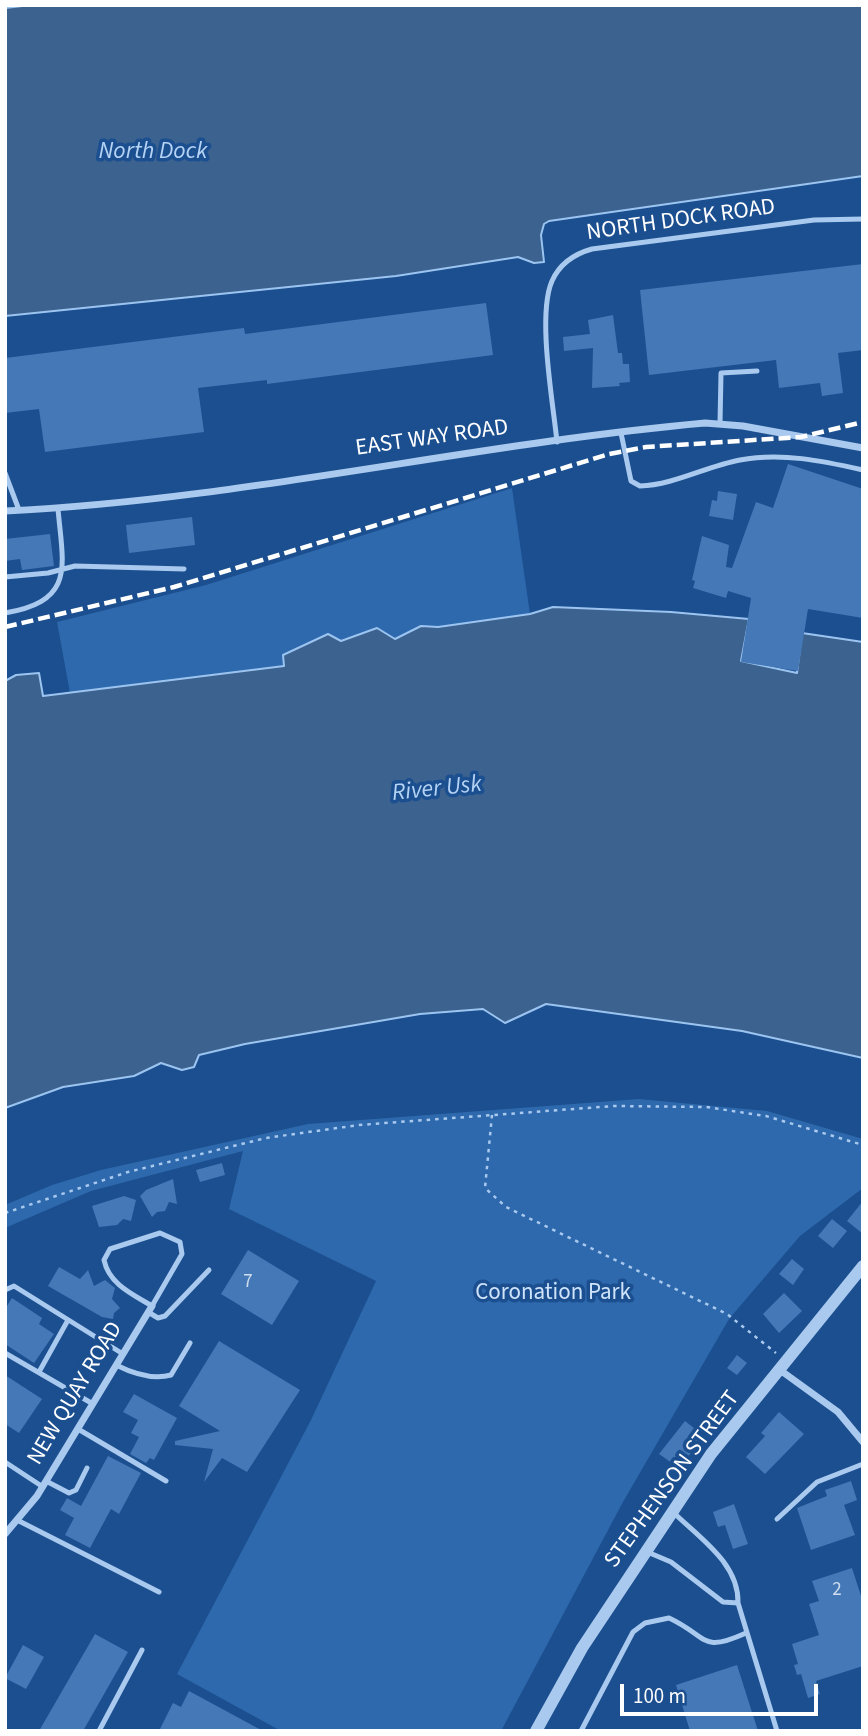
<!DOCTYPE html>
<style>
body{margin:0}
#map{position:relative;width:868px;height:1736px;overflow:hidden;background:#1b4f8f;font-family:"Source Sans 3",sans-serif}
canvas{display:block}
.frame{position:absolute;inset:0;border:7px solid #fff;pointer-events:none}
.scale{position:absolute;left:620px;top:1684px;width:198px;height:32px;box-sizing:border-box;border:4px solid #fff;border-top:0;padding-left:9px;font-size:21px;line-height:24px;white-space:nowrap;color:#fff;-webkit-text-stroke:5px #1b4f8f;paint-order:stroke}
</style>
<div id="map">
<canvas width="868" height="1736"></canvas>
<div class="frame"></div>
<div class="scale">100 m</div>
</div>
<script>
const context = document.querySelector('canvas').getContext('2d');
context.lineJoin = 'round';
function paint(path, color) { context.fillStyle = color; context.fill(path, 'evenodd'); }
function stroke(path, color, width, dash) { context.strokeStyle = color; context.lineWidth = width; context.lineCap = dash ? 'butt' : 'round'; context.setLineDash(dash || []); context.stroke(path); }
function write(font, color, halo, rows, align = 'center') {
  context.font = font + ' "Source Sans 3",sans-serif'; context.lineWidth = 7; context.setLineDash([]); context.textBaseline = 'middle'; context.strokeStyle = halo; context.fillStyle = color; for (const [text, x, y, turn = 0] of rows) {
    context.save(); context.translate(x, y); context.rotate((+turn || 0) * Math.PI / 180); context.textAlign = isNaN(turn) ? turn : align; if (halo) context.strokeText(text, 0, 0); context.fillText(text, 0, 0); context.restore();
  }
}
paint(new Path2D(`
 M512 488 530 614 438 627 421 626 395 639 377 628 285 666 70 693 57 622 206 585Z
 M639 1099 767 1111 863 1139V1188L800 1236 729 1319 623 1502 501 1731H281L177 1674 311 1420 376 1281 229 1209 243 1151 91 1191 5 1228V1205L52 1185 101 1170 308 1124Z`), '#2e69ad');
const water = new Path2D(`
 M31 5H863V176L549 221 544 224 541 235 544 262 534 263 518 257 396 276 5 316V8Z
 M553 607 671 612 749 619 741 661 797 673 802 633 863 642V1058L742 1031 546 1004 505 1023 483 1009 420 1014 245 1044 199 1055 194 1067 182 1070 161 1063 134 1076 63 1087 5 1108V681L16 675 39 673 43 696 284 666 283 655 328 634 341 641 377 628 395 639 421 626 438 627 530 614Z`);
paint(water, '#3c6290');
stroke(water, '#9cc4f0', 2);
paint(new Path2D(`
 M863 264V350L838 353 843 393 822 396 820 383 779 388 776 360 649 375 640 290Z
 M486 303 493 355 267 384V380L198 388 204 432 45 452 39 409 5 413V358L244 328 245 334Z
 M613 315 618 353H622L623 364H629L630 382 619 383 620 386 592 388 593 348 564 351 563 337 590 334 588 320Z
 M788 464 863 489V618L808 609 798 671 741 662 751 598 728 591 726 598 693 588 695 581 692 580 702 536 729 545 726 567 732 568 756 502 773 508Z
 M718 491 737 494 733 520 709 516 712 500 717 501Z
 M192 517 195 545 129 553 126 525Z
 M50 534 54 566 22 570 20 559 5 561V539Z
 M222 1163 225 1175 200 1182 196 1170Z
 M173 1179 177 1204 169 1202 165 1211 157 1212 152 1217 140 1196 146 1190Z
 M124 1196 136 1200 131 1221 123 1219 117 1225 99 1227 92 1206Z
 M863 1201V1234L847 1221Z
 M832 1219 847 1231 833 1248 818 1236Z
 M248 1250 299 1281 272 1325 221 1294Z
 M792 1259 804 1269 793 1285 779 1274Z
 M59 1267 80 1279 88 1270 94 1286 105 1280 115 1288 112 1299 120 1308 114 1313 113 1319 102 1317 48 1286Z
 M784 1293 802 1311 779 1333 763 1314Z
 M12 1298 42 1318 39 1324 54 1334 34 1363 5 1344V1309Z
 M219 1341 300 1390 247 1472 222 1458 204 1482 213 1449 175 1445V1441L220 1431 179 1406Z
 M737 1355 747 1363 737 1375 727 1368Z
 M5 1375 42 1399 19 1433 5 1424Z
 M134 1394 177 1418 154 1460 150 1458 146 1463 130 1454 139 1437 131 1433 138 1420 123 1412Z
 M779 1412 804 1434 765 1474 746 1457 765 1436 761 1433Z
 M685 1421 704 1436 679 1468 659 1454Z
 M108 1456 141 1473 119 1514 111 1509 90 1548 65 1535 74 1518 60 1510 67 1498 81 1506Z
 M851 1481 857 1500 844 1505 855 1535 811 1550 797 1508 827 1496 825 1490Z
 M734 1504 748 1544 733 1549 725 1525 718 1527 713 1512Z
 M852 1568 863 1602V1666L816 1681 820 1694 808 1698 801 1674 797 1675 794 1665 798 1664 792 1644 819 1635 809 1604 819 1601 812 1581Z
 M95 1634 128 1652 83 1731H39Z
 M23 1645 44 1657 26 1689 5 1678Z
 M737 1665 758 1731H690L676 1685Z
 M189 1691 263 1731H159L173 1703 181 1707Z`), '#4478b7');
stroke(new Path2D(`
 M492 1115 485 1188 506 1207 727 1314 776 1353
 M5 1213 128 1172 266 1138 359 1125 614 1106 706 1107 766 1116 863 1145`), '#a9c9ee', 2.5, [3.5, 5]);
stroke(new Path2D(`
 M720 423 721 373 757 371
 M621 433 631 481 640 486C674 485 707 466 740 460 781 452 823 461 863 470
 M557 442C553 402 537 315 552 281 560 263 574 254 592 249L814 220 863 219
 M5 473 19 510
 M5 577 48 573 75 566 184 569
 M5 613C76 601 63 566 58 509
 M160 1233 180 1242 182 1254 152 1306C132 1294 109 1284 104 1260L110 1249Z
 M5 1290 14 1286 123 1354
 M148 1312 158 1318 165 1316 209 1270
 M5 1353 93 1404
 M116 1365C132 1373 153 1380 171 1375L190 1343
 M39 1372 68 1320
 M78 1429 166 1481
 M5 1462 43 1487
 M46 1481 69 1493 76 1490 87 1468
 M777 1519 817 1482 863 1464
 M19 1521 159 1592
 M645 1551 671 1562 723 1602 738 1603C739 1564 701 1539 674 1513
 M738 1603 777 1731
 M99 1731 142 1650
 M581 1731 633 1632 645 1623 669 1618C708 1636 700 1654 746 1633`), '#a9c9ee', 5);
stroke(new Path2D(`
 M5 511C240 500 470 444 705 423L743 426 863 448
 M780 1370 838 1412 863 1442
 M5 1534 37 1496 152 1306`), '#a9c9ee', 7);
stroke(new Path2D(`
 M536 1731 582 1648 711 1454 863 1266`), '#a9c9ee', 12);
stroke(new Path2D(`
 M5 627 174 587 609 454 646 447 801 437 863 422`), '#fff', 4.5, [12, 5]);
write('19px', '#d0dded', null, [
 ["7",248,1283],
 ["2",837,1591]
]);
write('23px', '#fff', '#1b4f8f', [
 ["NORTH DOCK ROAD",681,221,-8],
 ["EAST WAY ROAD",432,439,-8],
 ["NEW QUAY ROAD",76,1394,-59],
 ["STEPHENSON STREET",673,1480,-54]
]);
write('23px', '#cfe3fa', '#1b4f8f', [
 ["Coronation Park",553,1294]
]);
write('italic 24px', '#b5d3f5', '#1b4f8f', [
 ["North Dock",153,153],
 ["River Usk",437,790,-6]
]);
</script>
